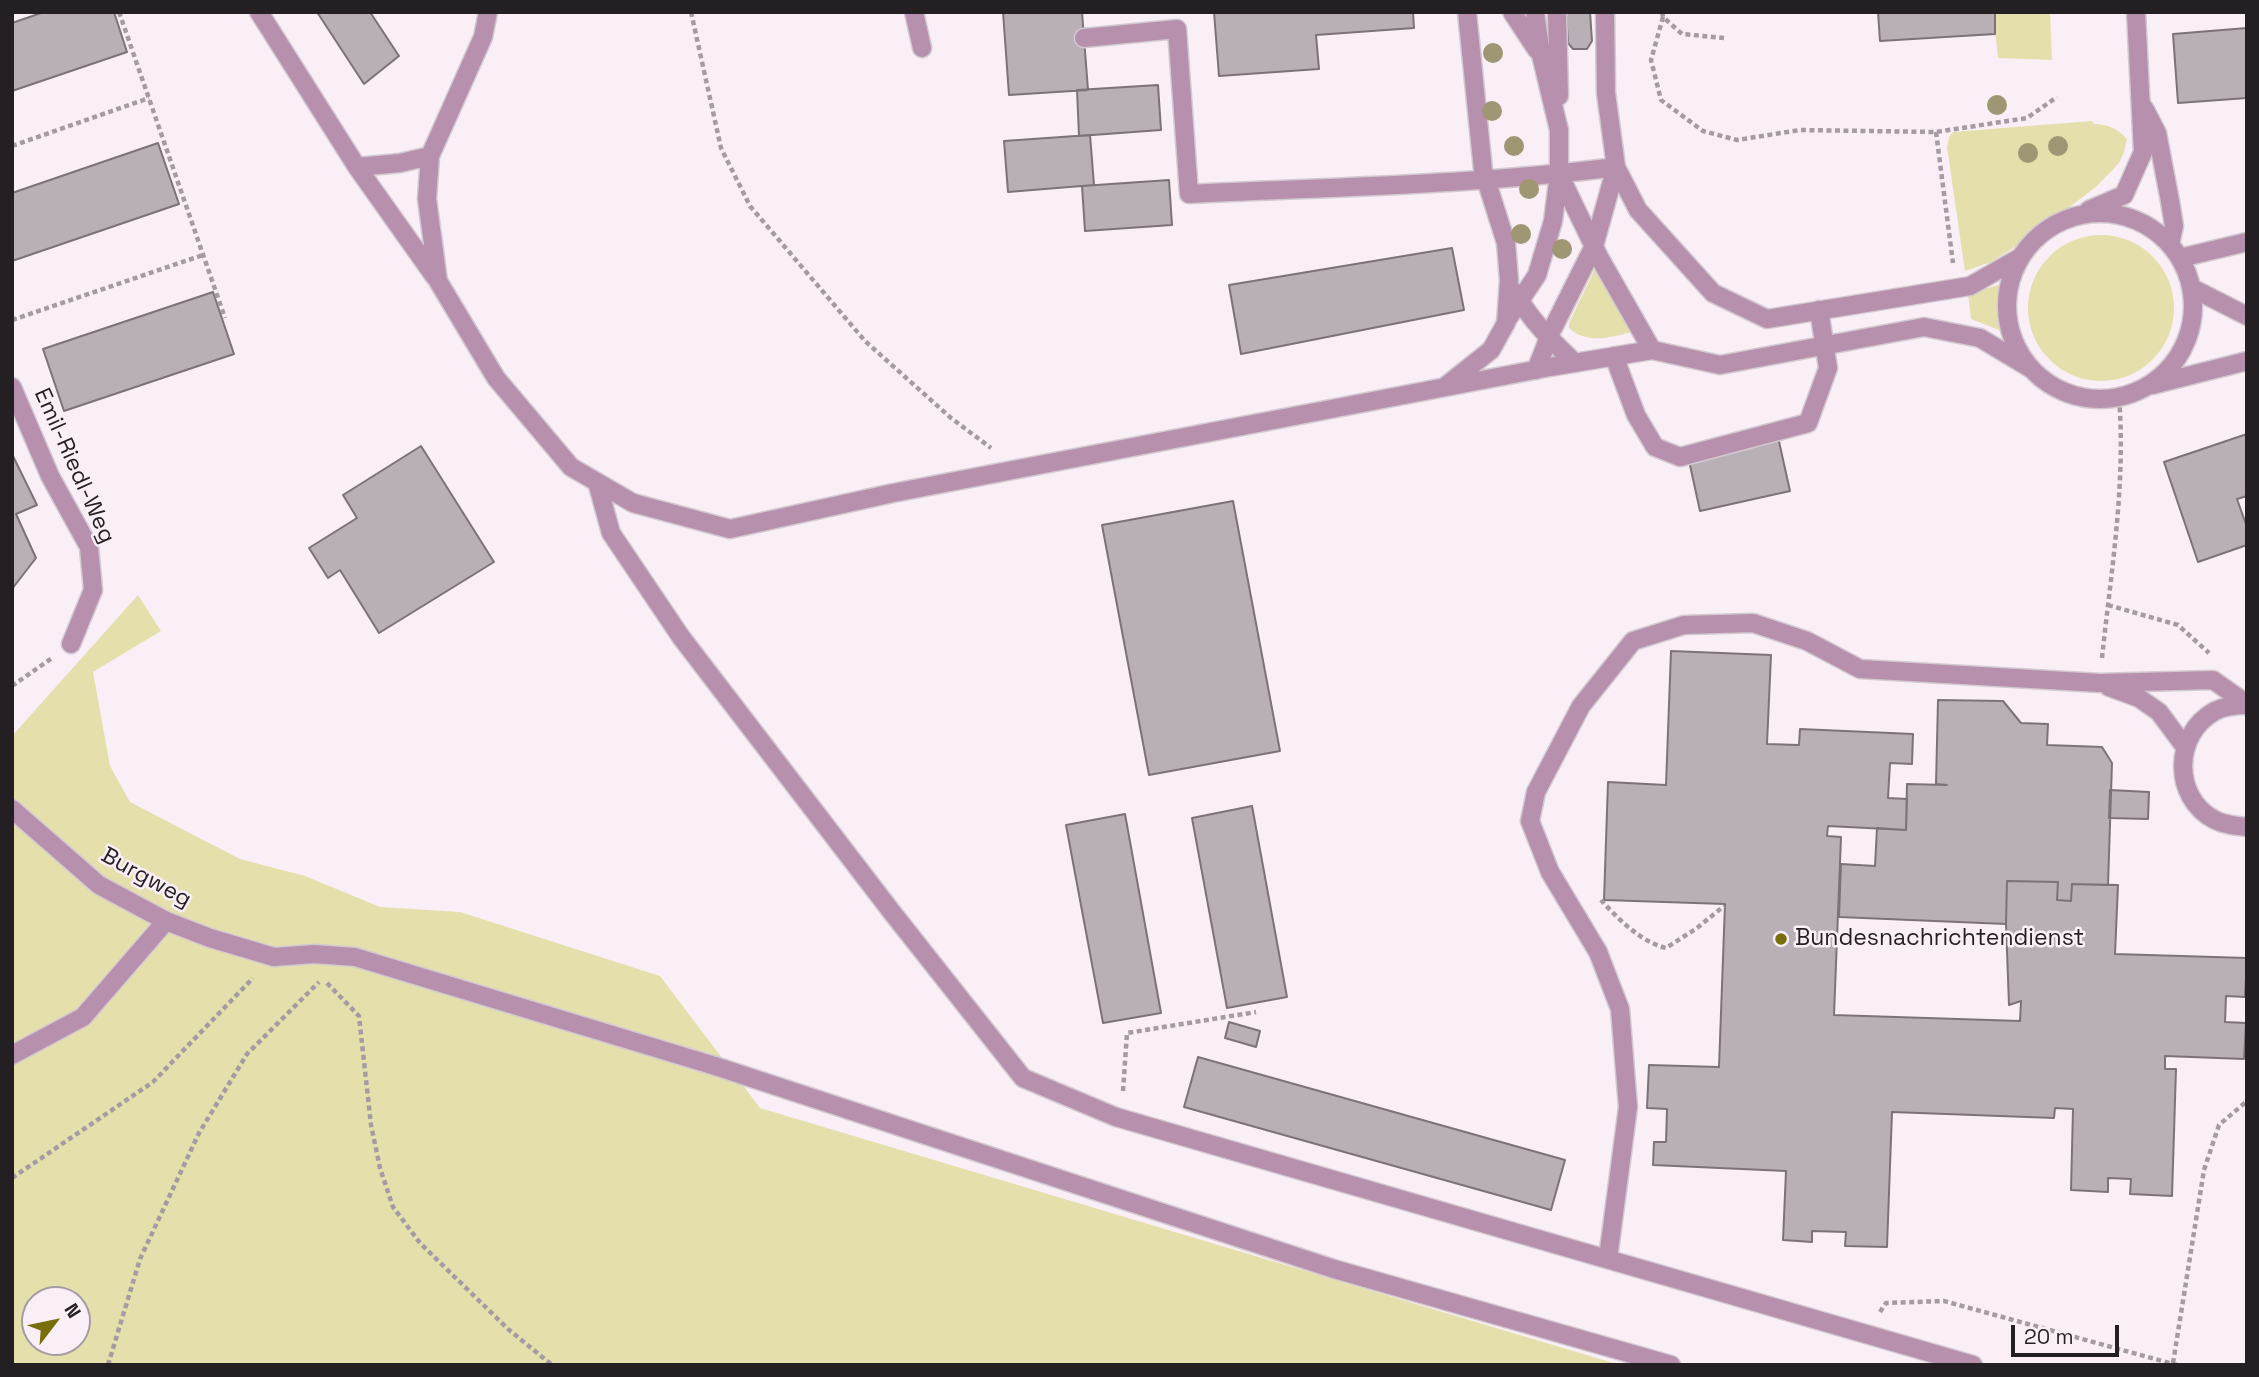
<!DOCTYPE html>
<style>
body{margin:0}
#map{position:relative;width:2259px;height:1377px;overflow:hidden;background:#faeff7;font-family:"Space Grotesk",sans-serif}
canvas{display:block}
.frame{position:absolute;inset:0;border:14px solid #231f22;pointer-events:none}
.north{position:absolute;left:21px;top:1286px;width:70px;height:70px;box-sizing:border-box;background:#faeff7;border:2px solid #a49ca2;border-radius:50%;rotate:58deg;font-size:19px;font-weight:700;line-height:28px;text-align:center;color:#231f22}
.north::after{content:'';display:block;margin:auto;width:24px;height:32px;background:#786e0b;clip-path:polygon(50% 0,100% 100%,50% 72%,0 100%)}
.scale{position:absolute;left:2011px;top:1325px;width:108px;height:32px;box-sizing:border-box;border:4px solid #231f22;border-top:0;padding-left:9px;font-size:21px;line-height:24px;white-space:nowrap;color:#231f22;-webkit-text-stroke:5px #faeff7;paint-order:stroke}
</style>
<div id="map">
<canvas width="2259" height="1377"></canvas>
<div class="frame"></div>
<div class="north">N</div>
<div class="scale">20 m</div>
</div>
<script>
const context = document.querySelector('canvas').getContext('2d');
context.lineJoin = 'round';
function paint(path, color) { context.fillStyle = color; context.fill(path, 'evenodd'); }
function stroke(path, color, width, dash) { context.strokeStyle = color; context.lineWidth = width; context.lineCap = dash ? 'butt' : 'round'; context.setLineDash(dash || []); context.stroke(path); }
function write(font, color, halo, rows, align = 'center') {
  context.font = font + ' "Space Grotesk",sans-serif'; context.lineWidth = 5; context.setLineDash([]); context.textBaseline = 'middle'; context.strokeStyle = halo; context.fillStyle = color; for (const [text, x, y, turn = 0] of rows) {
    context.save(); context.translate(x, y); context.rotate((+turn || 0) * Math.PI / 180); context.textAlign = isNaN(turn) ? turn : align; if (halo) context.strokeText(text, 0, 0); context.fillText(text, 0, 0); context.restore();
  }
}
paint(new Path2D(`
 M1993 12H2050L2052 60 1998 58Z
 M2092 121 2094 124C2107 124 2118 129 2127 139L2124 152 2119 163 2097 186 2034 234 2010 250 1991 262 1965 271 1947 147 1949 137 1953 132Z
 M2028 308a73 73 0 1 1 146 0a73 73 0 1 1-146 0Z
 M1595 269 1598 270 1632 332C1610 337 1588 345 1569 328V323Z
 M1998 285H2002C2006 296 2001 312 2004 325L1999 330 1971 319 1968 294Z
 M138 595 161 631 93 672 110 766 130 802 240 859 305 876 380 907 460 912 660 976 760 1108 1620 1365H12V736ZM35 1300H77V1342H35Z`), '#e5dfac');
const building = new Path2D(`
 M44 12H114L127 52 12 91V23Z
 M317 12H370L399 56 364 84Z
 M1003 12H1082L1088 90 1009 95Z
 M1214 12H1413L1414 28 1316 35 1319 69 1219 76Z
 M1566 12H1590L1592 41 1587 49H1573L1568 43Z
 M1878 12H1995V34L1880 41Z
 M2247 28V98L2178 103 2173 34Z
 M1158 85 1161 130 1079 136 1077 90Z
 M1090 135 1094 185 1008 192 1004 141Z
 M158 143 179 204 12 261V193Z
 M1169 180 1172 225 1085 231 1082 186Z
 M1452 248 1464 310 1241 354 1229 285Z
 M213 292 234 354 64 411 43 349Z
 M2247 434V496L2237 499 2247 527V545L2198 562 2164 462Z
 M1778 437 1790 491 1700 511 1688 456Z
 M421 446 494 562 379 633 340 570 328 578 309 548 357 518 343 495Z
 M12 454 37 505 16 514 36 558 12 589Z
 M1233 501 1280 751 1149 775 1102 525Z
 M1671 651 1771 655 1767 744 1799 745 1800 729 1913 734 1912 764 1890 763 1888 798 1907 799 1906 830 1828 826 1827 836 1841 837 1834 1015 2020 1021 2021 1001 2009 1005 2006 924 2007 881 2058 882 2057 900 2071 901 2072 884 2118 885 2115 954 2247 958 2245 997 2226 996 2225 1022 2246 1023 2244 1059 2165 1056V1069H2176L2172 1196 2130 1194 2131 1179 2108 1178V1192L2071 1190 2073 1109 2055 1108 2054 1118 1892 1112 1887 1247 1845 1246 1846 1232 1812 1231V1242L1783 1240 1786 1171 1653 1165 1654 1142H1666L1667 1109 1647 1108 1649 1065 1719 1067 1725 904 1604 900 1608 782 1666 785Z
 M1938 700 2003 701 2021 723 2048 724 2047 745 2102 747 2112 763 2108 885 2072 884 2071 901 2057 900 2058 882 2007 881 2006 924 1839 917 1841 864 1875 866 1877 828 1906 830 1907 784 1947 785 1936 784Z
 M2110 790 2149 792 2148 819 2109 818Z
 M1252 806 1287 997 1227 1008 1192 818Z
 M1125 814 1161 1013 1103 1023 1066 825Z
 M1229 1022 1260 1031 1256 1047 1225 1038Z
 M1198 1057 1565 1160 1551 1210 1184 1107Z`);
paint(building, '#b9afb6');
stroke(building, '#7c7379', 2);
const lane = new Path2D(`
 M259 12 357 167 435 277
 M488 12 483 37 430 156 427 199 438 281 496 378 571 467 633 503 730 529 893 493 1550 367 1652 350
 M914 12 922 48
 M1512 12 1537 50
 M1535 12 1541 55 1559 130V174L1599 257 1652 350 1720 365 1924 327 1980 338 2030 368
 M1557 12 1559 96
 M1605 12 1606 93 1616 167 1638 210 1713 293 1767 319 1970 286 2019 258
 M1084 38 1177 29 1189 194C1331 187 1474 185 1616 167L1594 246 1551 332 1536 370
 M2144 108 2157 133 2170 201 2174 226 2170 244
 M357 167 400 163 430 156
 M2089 210 2124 195 2143 152 2136 12
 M2007 306a93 93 0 1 1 186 0a93 93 0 1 1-186 0Z
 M2180 258 2247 242
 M2192 288 2247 316
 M1515 292C1529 319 1553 342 1575 363
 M1507 320 1537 275 1553 221 1559 174
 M1614 356 1636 415 1655 447 1680 457 1808 423 1828 368 1819 310
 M1447 385 1491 350 1506 323 1509 280 1506 243 1483 170 1467 12
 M2152 385 2247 361
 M597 482 611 533 681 637 891 911 1023 1078 1116 1117 1973 1365
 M2109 687 2139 698 2159 712 2185 747
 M2247 705C2236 705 2225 706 2215 711 2173 734 2172 798 2215 820 2225 825 2236 826 2247 827
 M274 957 314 954 355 957 715 1066 1334 1269 1671 1365
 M12 1055 83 1017 166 921
 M1608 1258 1628 1107 1620 1009 1598 952 1550 872 1530 821 1536 792 1581 706 1633 641 1684 625 1753 623 1807 641 1860 669 2100 683 2213 680 2247 704`);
const street = new Path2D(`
 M12 387 50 476 89 547 93 590 71 644
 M12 809 99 885 166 921 210 938 274 957`);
stroke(lane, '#d3cad1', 21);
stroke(street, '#d3cad1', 21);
stroke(new Path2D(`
 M119 12 225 318
 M691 12 721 148 750 206 865 341 951 418 991 448
 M1662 12 1663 17 1682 34 1724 38
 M1663 17 1651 60 1661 100 1703 131 1737 140 1800 130 1936 132 2027 118 2057 97
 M1936 132 1953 263
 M12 146 149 98
 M12 320 203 255
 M2108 605 2178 625 2209 653
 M2102 658C2111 572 2126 484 2119 397
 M12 686 52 658
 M1601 900C1618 919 1641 942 1666 948L1697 928 1724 906
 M327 983 359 1016 371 1125 380 1168 393 1207 420 1243 508 1329 552 1365
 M1123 1091 1127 1033 1256 1012
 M12 1178 153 1082 253 978
 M1880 1312 1886 1303 1944 1301 2177 1365
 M2173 1363 2204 1170 2219 1125 2247 1101
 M108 1365 140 1259 199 1133 247 1054 319 982`), '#a49ca2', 4.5, [5, 3.5]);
stroke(lane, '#b690ac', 18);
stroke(street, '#b690ac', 18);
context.fillStyle = '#9f9674';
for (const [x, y] of [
 [1493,53],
 [1997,105],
 [1492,111],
 [1514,146],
 [2058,146],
 [2028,153],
 [1529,189],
 [1521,234],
 [1562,249]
]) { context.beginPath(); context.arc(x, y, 10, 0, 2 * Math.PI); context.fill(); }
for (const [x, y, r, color] of [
 [1781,939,7,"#786e0b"]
]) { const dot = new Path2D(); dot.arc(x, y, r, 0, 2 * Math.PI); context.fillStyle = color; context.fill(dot); stroke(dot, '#faeff7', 2.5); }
write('23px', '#231f22', '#faeff7', [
 ["Emil-Riedl-Weg",74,466,66],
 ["Burgweg",146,878,29]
]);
write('23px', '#231f22', '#faeff7', [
 ["Bundesnachrichtendienst",1795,939]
], 'left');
</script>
